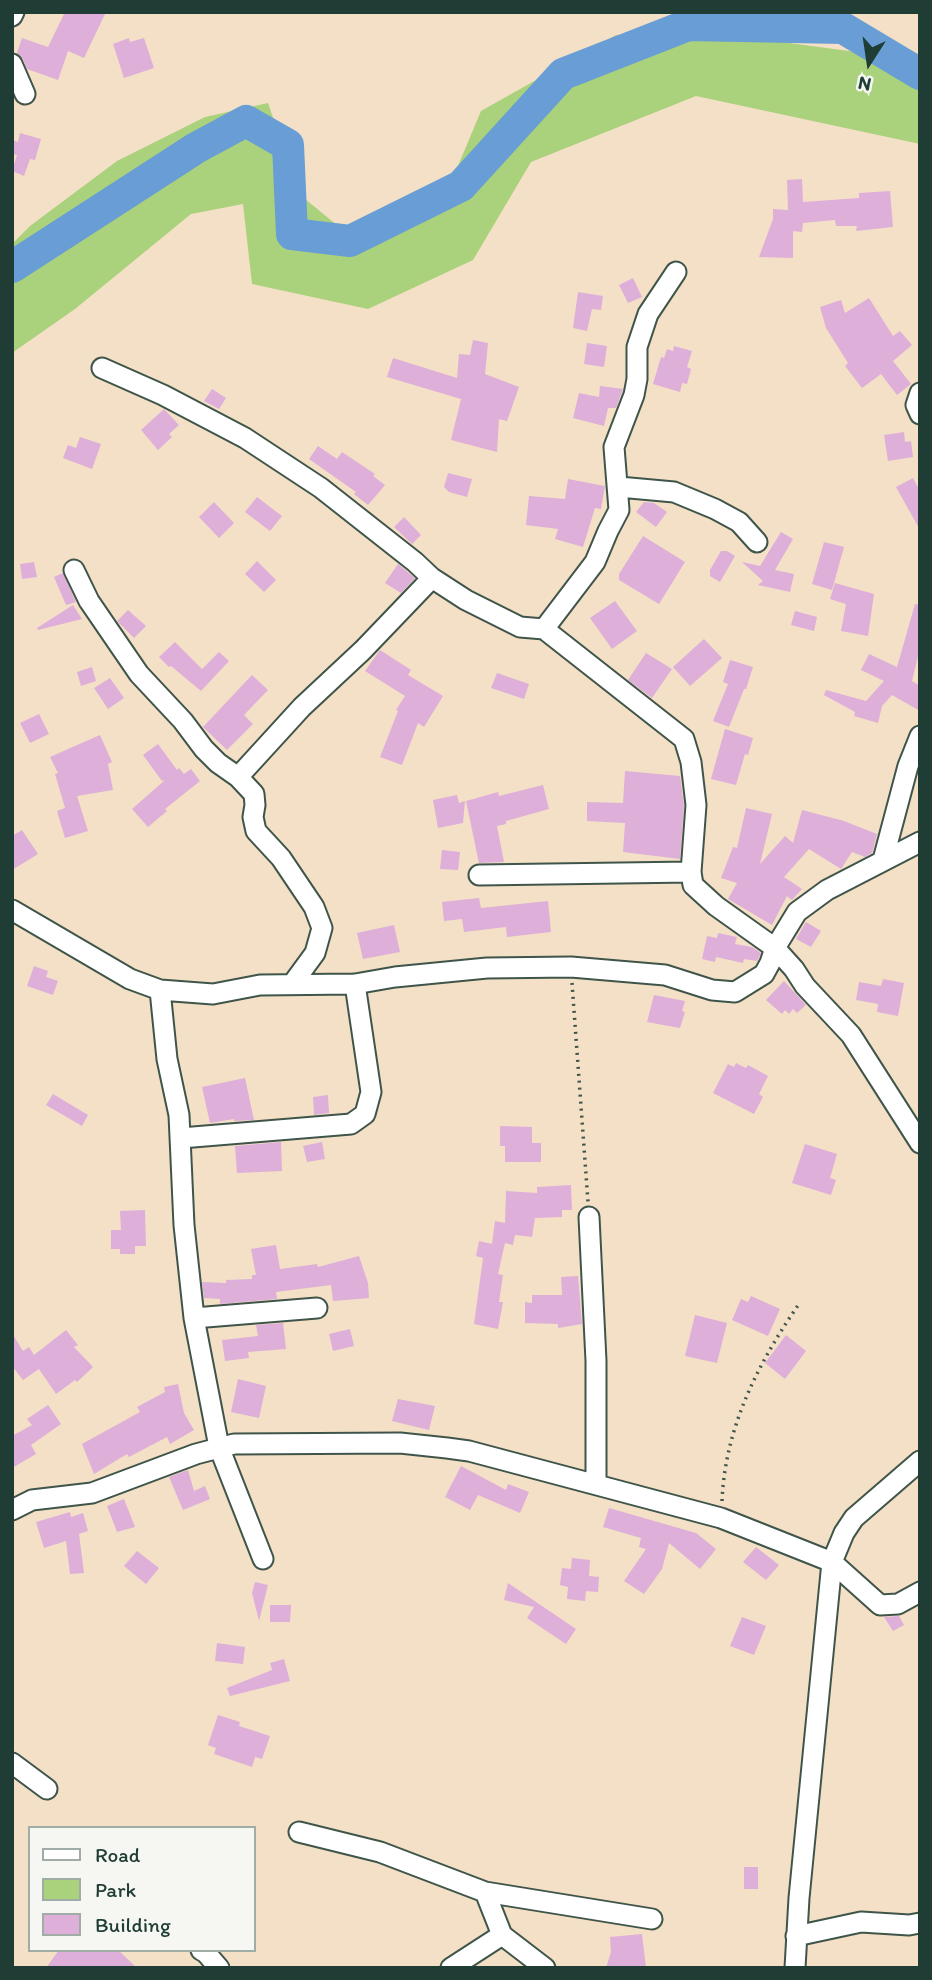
<!DOCTYPE html>
<style>
body{margin:0}
#map{position:relative;width:932px;height:1980px;overflow:hidden;background:#f4e0c6;font-family:Itim,sans-serif}
canvas{display:block}
.frame{position:absolute;inset:0;border:14px solid #1f3d34;pointer-events:none}
.legend{position:absolute;left:28px;top:1826px;width:228px;height:126px;box-sizing:border-box;background:#f6f6f2;border:2px solid #a0aca6;margin:0;padding:9px 12px;list-style:none;font-size:21px;color:#1f3d34}
.legend li{display:flex;align-items:center;gap:14px;height:35px}
.legend b{width:35px;border:2px solid #a0aca6}
.north{position:absolute;left:834px;top:28px;width:70px;height:70px;-webkit-text-stroke:5px #f6f6f2;paint-order:stroke;rotate:192deg;font-size:19px;font-weight:700;line-height:28px;text-align:center;color:#1f3d34}
.north::after{content:'';display:block;margin:auto;width:24px;height:32px;background:#1f3d34;clip-path:polygon(50% 0,100% 100%,50% 72%,0 100%)}
</style>
<div id="map">
<canvas width="932" height="1980"></canvas>
<div class="frame"></div>
<ul class="legend">
<li><b style="height:9px;background:#fff"></b>Road</li>
<li><b style="height:19px;background:#aad17b"></b>Park</li>
<li><b style="height:19px;background:#ddafd9"></b>Building</li>
</ul>
<div class="north">N</div>
</div>
<script>
const context = document.querySelector('canvas').getContext('2d');
context.lineJoin = 'round';
function paint(path, color) { context.fillStyle = color; context.fill(path, 'evenodd'); }
function stroke(path, color, width, dash) { context.strokeStyle = color; context.lineWidth = width; context.lineCap = dash ? 'butt' : 'round'; context.setLineDash(dash || []); context.stroke(path); }
paint(new Path2D(`
 M714 33 894 57 920 68V144L696 96 531 162 473 260 368 309 252 284 243 204 191 214 75 309 12 353V244L30 226 117 161 205 117 268 103 299 194 355 240 455 173 481 111 616 35Z`), '#aad17b');
stroke(new Path2D(`
 M12 267 196 148 246 121 288 145 292 234 350 241 461 186 563 74 688 25 843 28 920 74`), '#699dd5', 32);
paint(new Path2D(`
 M65 12H106L84 58 68 51 58 80 27 69 23 59 17 53 22 38 48 47Z
 M129 38 130 42 144 38 154 68 124 78 113 44Z
 M20 133 41 139 35 160 30 159 24 176 12 171 17 155 12 154V140L18 142Z
 M802 179 803 202 859 198V193L890 191 893 227 856 231 857 226H836L835 220 803 223 802 232 793 231V258L759 257 773 219V209L788 210 787 180Z
 M633 278 642 297 628 303 619 285Z
 M578 292 603 296 601 310 592 309 587 331 573 328Z
 M869 298 893 336 900 331 912 345 893 361 911 384 897 395 881 374 862 388 845 366 848 363 826 328 820 307 841 300 845 313Z
 M473 340 488 343 485 374 519 387 507 421 499 419 497 452 451 440 461 399 387 377 393 358 457 378 459 354 470 355Z
 M587 343 607 346 604 367 584 364Z
 M674 346 692 351 687 367 691 369 687 384 682 383 680 392 653 384 661 357 664 358 667 349 673 351Z
 M600 386 623 389 616 408H608L604 426 573 418 579 393 599 397Z
 M212 389 226 398 219 409 204 401Z
 M164 409 179 425 169 434 172 437 158 450 141 430Z
 M904 432 905 442 911 441 913 457 888 461 884 435Z
 M80 437 101 444 92 469 63 458 68 445 76 448Z
 M318 446 337 459 342 452 375 474 373 476 385 485 368 505 354 494 356 492 309 459Z
 M448 473 472 479 467 497 449 492 444 487Z
 M913 478 920 491V530L896 487Z
 M568 479 605 486 601 509 595 508 583 547 555 539 558 529 526 525 529 496 565 499Z
 M257 497 282 516 270 531 245 512Z
 M214 502 234 523 219 538 199 517Z
 M644 502 654 503 667 512 656 527 636 512Z
 M404 517 421 535 412 544 394 527Z
 M781 532 793 539 775 570 794 574 790 592 758 585 763 581 742 562 760 566Z
 M643 536 685 562 659 604 619 580V574Z
 M824 542 844 547 832 590 812 584Z
 M721 551H727L735 556 720 582 710 576V570Z
 M257 561 276 580 264 592 245 574Z
 M34 562 37 577 22 579 20 564Z
 M398 564 415 578 401 593 385 583Z
 M63 573 76 602 66 605 54 577Z
 M835 583 874 594 868 636 841 631 846 604 830 599Z
 M615 601 637 631 612 649 590 618Z
 M915 604 920 605V648L912 681 920 686V711L892 695 882 706 878 723 854 716 855 712 824 695 826 690 866 701 884 681 861 670 869 654 897 667Z
 M73 605 82 619 38 630 37 628Z
 M128 610 146 626 134 638 117 621Z
 M795 611 817 617 814 631 791 625Z
 M704 639 722 658 690 686 673 667Z
 M175 642 202 669 219 652 229 661 201 691 171 666 169 667 159 657Z
 M380 650 411 670 408 675 443 696 424 727 418 723 402 765 380 757 398 711 396 710 405 696 365 671Z
 M646 653 672 669 652 698 628 680Z
 M730 660 753 667 746 689H744L729 727 713 721 728 684 723 682Z
 M92 667 96 681 81 686 77 672Z
 M497 673 529 684 524 699 491 688Z
 M252 675 268 690 244 715 253 724 227 750 203 727Z
 M110 678 124 698 108 709 94 688Z
 M39 714 49 734 30 743 20 723Z
 M725 729 753 738 748 755 745 754 736 785 711 779Z
 M100 735 112 762 108 764 113 790 77 796 88 831 65 838 57 811 65 808 55 774 58 773 50 757Z
 M158 744 177 770 179 768 184 774 191 769 200 781 165 809 167 811 148 827 132 809 165 780 162 781 143 755Z
 M625 771 680 776 684 805 680 859 623 852 625 823 587 821V802L623 803Z
 M543 785 549 809 506 821V824L497 826 504 862 479 863 466 801 498 792 499 796Z
 M457 795 459 803 465 801 463 823 438 828 433 800Z
 M746 808 772 814 760 864 785 836 793 843 802 810 844 821 877 834 872 853 865 857 852 852 841 869 809 849 784 877 802 889 792 900 787 896 772 925 728 899 737 883 721 878 733 847 737 848Z
 M22 830 38 854 12 870V836Z
 M442 850 460 852 458 870 440 869Z
 M479 898 481 908 548 901 551 932 507 937 506 927 464 932 462 919 444 921 442 902Z
 M806 922 821 931 811 947 796 939Z
 M394 925 400 952 363 959 357 933Z
 M718 933 737 937 735 944 752 947 761 953 757 961 744 959 743 963 716 957 715 962 702 959 707 936 717 938Z
 M34 966 48 971 46 977 58 981 53 995 27 986Z
 M883 979 904 983 898 1016 877 1012 878 1004 856 1000 859 982 881 986Z
 M784 981 806 1005 797 1013 793 1009 789 1014 785 1010 782 1014 766 1000Z
 M654 995 685 1001 682 1011 685 1012 680 1028 647 1022Z
 M736 1063 746 1068 748 1065 768 1076 759 1094 763 1097 754 1114 713 1093 728 1064 734 1067Z
 M245 1078 254 1120 234 1121V1119L210 1123 202 1087Z
 M53 1094 88 1115 82 1126 46 1105Z
 M328 1095 329 1113 314 1115 313 1097Z
 M500 1126 532 1127V1143H541V1162H505V1146H500Z
 M281 1142 282 1171 237 1173 235 1146Z
 M322 1142 325 1159 307 1162 303 1146Z
 M805 1144 837 1154 830 1178 836 1180 831 1195 792 1183Z
 M571 1185 572 1210H562V1217L535 1218 532 1237 515 1235 513 1245 505 1243 498 1274 503 1275 499 1302H503L498 1329 474 1324 483 1258 476 1256 479 1241 492 1244 495 1221 505 1223 506 1191 537 1193V1187Z
 M145 1210 146 1246H135V1254H120V1249H111V1230H121L120 1211Z
 M276 1245 280 1269 317 1264 318 1267 359 1256 368 1283 369 1298 333 1301 331 1285 276 1292 277 1299 220 1304V1299L204 1298 202 1282 226 1283V1280L252 1279V1275H256L251 1249Z
 M578 1276 582 1324 558 1328V1324L525 1323V1302L532 1303V1295H562L561 1277Z
 M751 1296 780 1309 768 1336 732 1320 741 1299 748 1302Z
 M695 1315 727 1323 717 1363 685 1356Z
 M283 1323 286 1349 248 1352 249 1358 225 1361 222 1340 258 1336 256 1325Z
 M350 1329 354 1346 333 1351 329 1334Z
 M66 1330 78 1345 74 1347 93 1367 77 1382 75 1380 56 1394 39 1369 23 1380 12 1366V1333L23 1351 29 1347 34 1355Z
 M786 1335 806 1351 785 1379 765 1363Z
 M238 1379 266 1386 259 1418 231 1412Z
 M178 1384 184 1413 194 1430 170 1444 167 1437 129 1457 127 1454 94 1474 82 1444 140 1412 137 1407 165 1392 164 1387Z
 M398 1399 435 1406 429 1430 392 1421Z
 M48 1405 61 1424 31 1445 36 1454 12 1468V1436L32 1425 27 1419Z
 M461 1466 506 1490 508 1484 529 1492 520 1513 478 1495 470 1510 445 1497Z
 M188 1470 194 1491 205 1486 210 1499 183 1510 169 1477Z
 M124 1499 135 1527 117 1532 107 1506Z
 M609 1508 696 1533 716 1549 700 1569 669 1543 662 1569 644 1594 624 1581 646 1549 639 1547 641 1538 603 1527Z
 M70 1512 71 1517 83 1513 88 1531 79 1534 84 1573 70 1574 66 1541 44 1548 36 1522Z
 M756 1547 779 1565 766 1580 743 1562Z
 M137 1551 159 1568 146 1584 124 1566Z
 M572 1558 590 1560 589 1576 599 1577 598 1592 586 1591 585 1601 567 1599 568 1587 560 1585 562 1568 571 1569Z
 M255 1582 268 1585 259 1621 252 1593Z
 M508 1583 576 1629 566 1644 527 1618 534 1607 504 1600Z
 M270 1605H291L290 1622H270Z
 M899 1616 904 1625 893 1631 884 1617Z
 M742 1617 766 1626 754 1655 730 1646Z
 M217 1643 245 1647 243 1664 215 1661Z
 M284 1659 290 1681 230 1696 227 1688 272 1670 270 1663Z
 M218 1715 240 1722 239 1726 270 1736 262 1759 255 1757 252 1767 214 1754 216 1748 208 1745Z
 M744 1867H758V1889H744Z
 M642 1934 646 1968H606L611 1952 610 1937Z
 M59 1950H118L137 1968H46Z`), '#ddafd9');
const street = new Path2D(`
 M12 16 14 12
 M12 64 25 94
 M102 368 163 395 245 438 321 488 415 562 432 578 466 600 520 627 544 629 684 739 691 762 696 805 691 872 693 885 716 906 775 948 794 969 805 986 851 1035 920 1143
 M920 393 916 405 920 414
 M619 487 674 492 715 509 739 522 757 542
 M74 570 89 601 139 674 183 721 204 749 218 763 238 777 254 794 255 805 253 817 256 831 281 858 314 907 322 928 315 953 293 983
 M544 629 595 562 608 531 619 510 614 447 634 395 637 379V347L648 314 676 272
 M238 777 302 707 363 650 432 578
 M883 860 908 766 920 736
 M479 875 691 872
 M12 910 130 979 160 990 213 994 260 985 355 984 395 977 487 968 571 967 665 975 712 990 735 992 764 974 770 963 775 948 797 912 827 890 920 842
 M160 990 167 1059 179 1115 184 1225 194 1318 219 1447 263 1559
 M181 1138 351 1124 365 1114 371 1092 355 984
 M589 1217 596 1361V1484
 M194 1318 317 1308
 M12 1510 32 1500 92 1493 196 1454 234 1444 400 1443 447 1448 469 1451 721 1518 832 1562 880 1605 898 1604 920 1592
 M12 1763 47 1789
 M299 1832 380 1852 485 1892 652 1919
 M485 1892 502 1935 545 1968
 M796 1936 861 1922 909 1925 920 1923
 M201 1950 206 1953 219 1968
 M451 1968 502 1935
 M795 1968 799 1898 832 1562 844 1533 854 1518 920 1461`);
stroke(street, '#3f554a', 23);
stroke(new Path2D(`
 M572 983 588 1202
 M722 1501C725 1428 758 1363 799 1304`), '#3f554a', 3.5, [2, 5]);
stroke(street, '#fff', 19);
</script>
